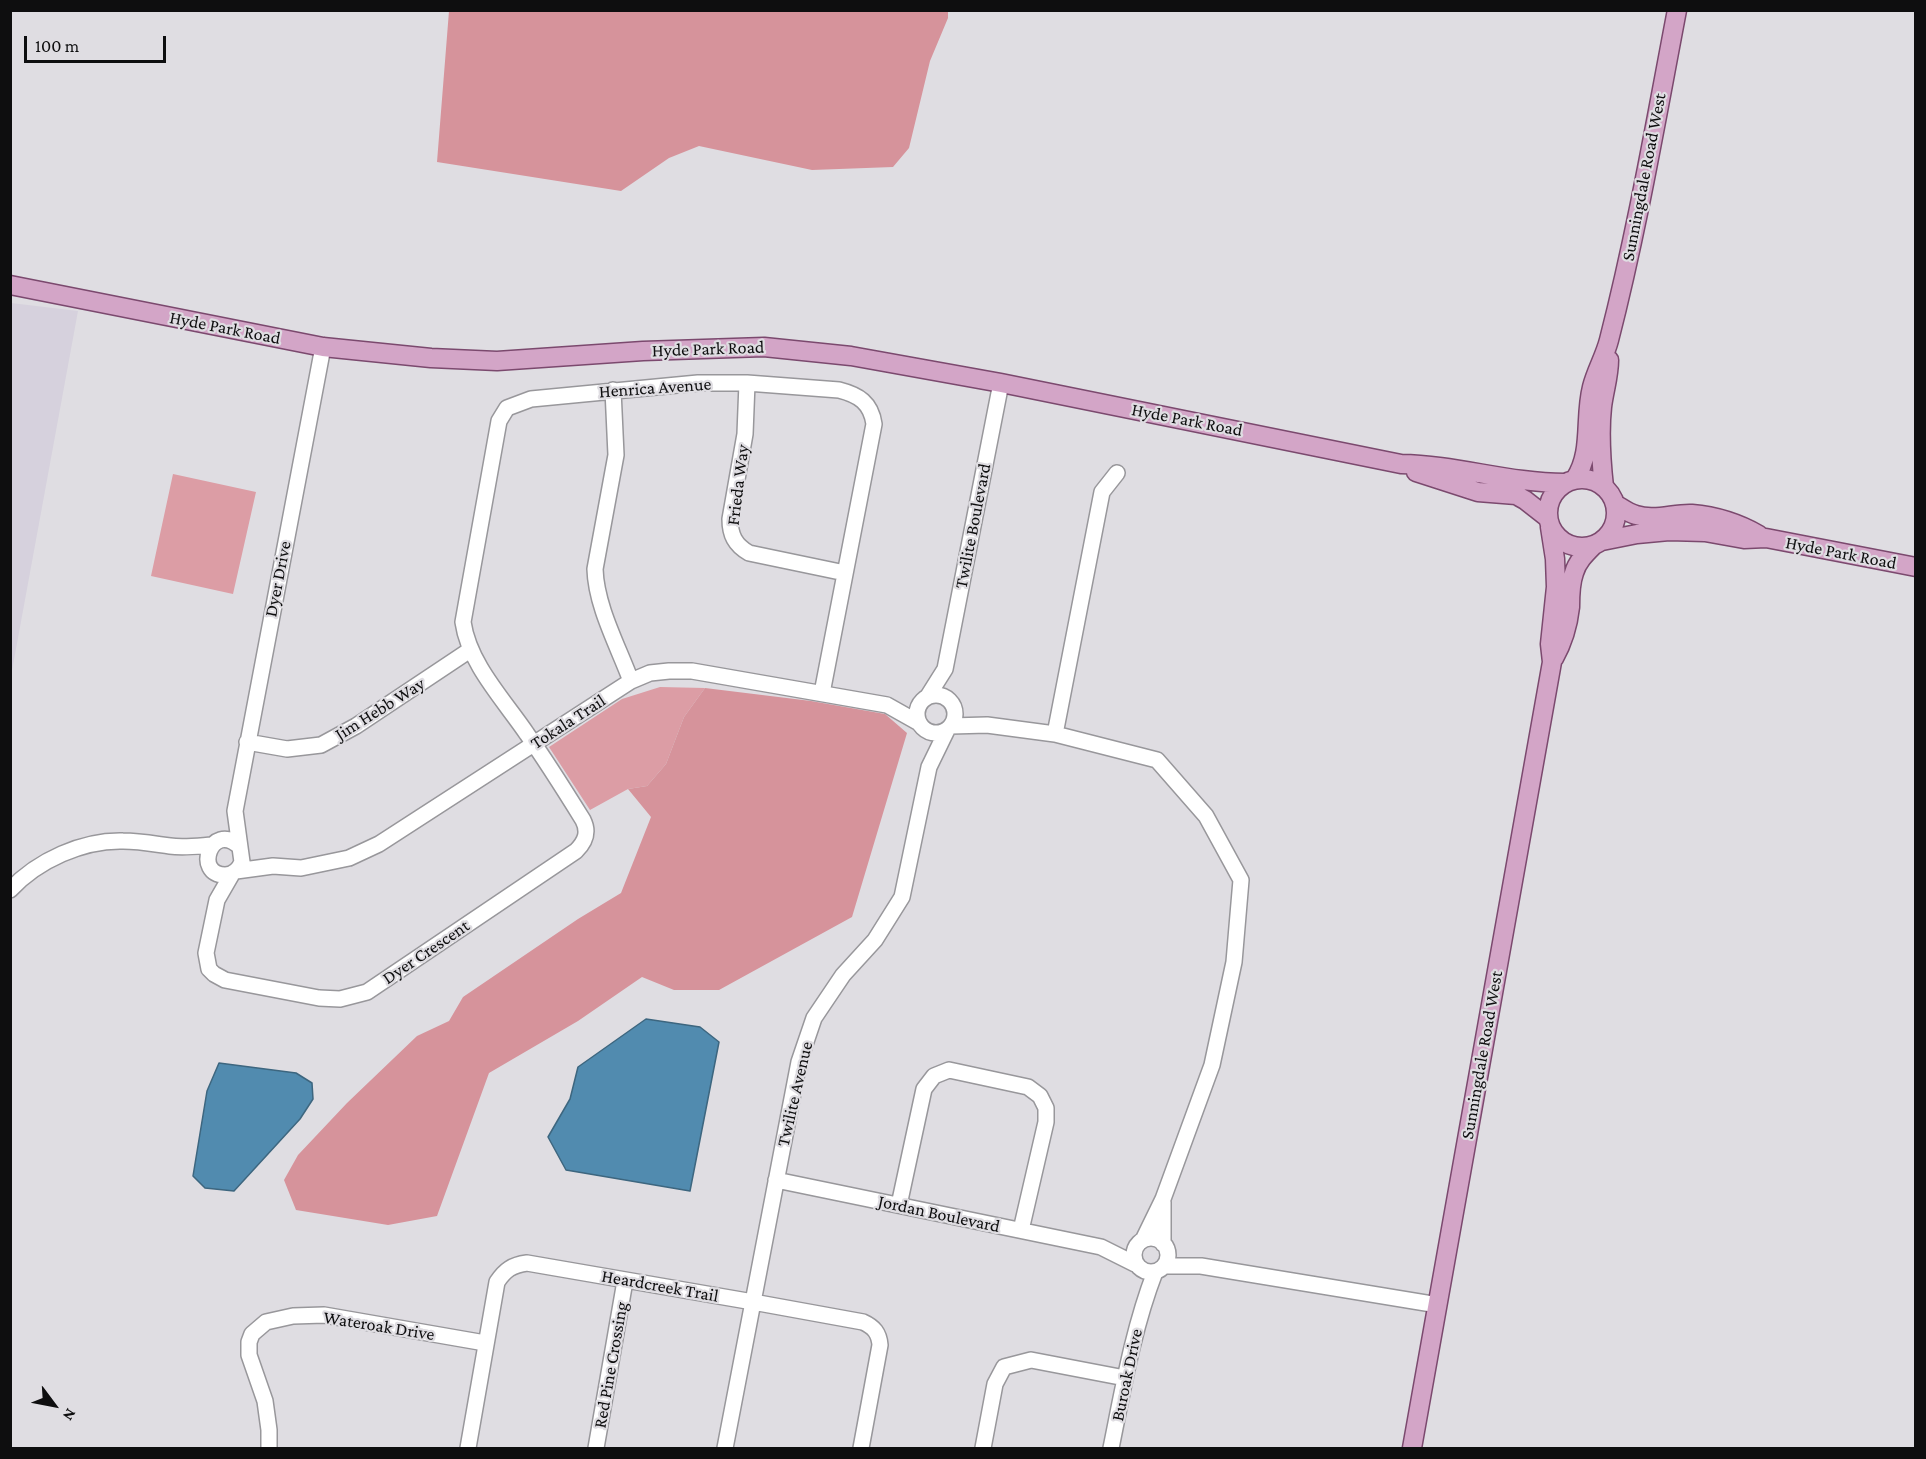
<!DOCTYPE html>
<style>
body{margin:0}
#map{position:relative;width:1926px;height:1459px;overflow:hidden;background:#dfdde2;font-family:"Crimson Pro",serif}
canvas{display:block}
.frame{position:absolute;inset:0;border:12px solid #0e0e0f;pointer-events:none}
.north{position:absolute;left:24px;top:1375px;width:60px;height:60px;-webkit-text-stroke:4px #dfdde2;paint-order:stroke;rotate:122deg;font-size:16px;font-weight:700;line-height:24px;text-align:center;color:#0e0e0f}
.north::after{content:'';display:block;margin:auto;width:21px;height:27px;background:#0e0e0f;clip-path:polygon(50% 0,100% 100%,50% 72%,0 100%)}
.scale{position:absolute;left:24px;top:36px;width:142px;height:27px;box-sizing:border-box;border:3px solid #0e0e0f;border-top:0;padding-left:8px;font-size:18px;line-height:21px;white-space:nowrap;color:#0e0e0f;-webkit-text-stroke:4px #dfdde2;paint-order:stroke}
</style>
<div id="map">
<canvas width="1926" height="1459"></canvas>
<div class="frame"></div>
<div class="north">N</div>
<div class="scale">100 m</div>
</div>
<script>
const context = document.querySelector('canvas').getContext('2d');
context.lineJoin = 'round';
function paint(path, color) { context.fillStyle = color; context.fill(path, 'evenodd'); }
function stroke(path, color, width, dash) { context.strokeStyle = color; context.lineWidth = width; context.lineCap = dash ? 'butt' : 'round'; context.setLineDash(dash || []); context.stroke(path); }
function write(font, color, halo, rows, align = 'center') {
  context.font = font + ' "Crimson Pro",serif'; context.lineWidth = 4.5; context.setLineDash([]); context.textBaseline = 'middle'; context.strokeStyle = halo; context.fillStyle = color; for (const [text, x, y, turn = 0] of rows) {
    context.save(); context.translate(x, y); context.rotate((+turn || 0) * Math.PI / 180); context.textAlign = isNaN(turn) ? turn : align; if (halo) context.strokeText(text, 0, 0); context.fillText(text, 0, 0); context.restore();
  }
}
paint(new Path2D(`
 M11 303 78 311 11 676 10 303Z`), '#d6d1dd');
paint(new Path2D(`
 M173 474 256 492 233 594 151 576Z
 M660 687 705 688 684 717 666 764 647 786 628 789 590 810 549 747 622 699Z`), '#dc9da5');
paint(new Path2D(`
 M449 11 948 10V18L930 61 909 148 893 167 812 170 699 146 669 158 621 191 437 162Z
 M705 688 811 701 885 714 907 733 852 917 719 990H674L642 977 578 1021 489 1073 437 1216 388 1225 296 1210 284 1180 298 1155 347 1103 417 1036 449 1021 463 997 578 919 621 893 651 817 628 789 647 786 666 764 684 717Z`), '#d6939b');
const water = new Path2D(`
 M646 1019 700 1027 719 1042 690 1191 566 1170 548 1137 570 1099 578 1067Z
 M219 1063 296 1073 312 1083 313 1099 300 1119 234 1191 205 1188 193 1176 207 1091Z`);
paint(water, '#518baf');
stroke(water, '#3d667f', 1.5);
const minor = new Path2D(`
 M747 383 745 434 730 519C730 535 735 545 749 553L845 573
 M613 390 616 455 595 569C596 606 618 646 631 681
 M917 714a19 19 0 1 1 38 0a19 19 0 1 1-38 0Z
 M928 696 945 669 1001 383
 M951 726 987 725 1055 734 1157 760 1206 816 1241 880 1234 962 1212 1065 1163 1199 1143 1240
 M1055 734 1102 492 1117 473
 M247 742 287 749 321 745 356 726 470 650
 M239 846C211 821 193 875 225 875 233 875 239 869 242 862L235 811 323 347
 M236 871 273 866 301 868 349 858 379 844 631 681 650 673 669 671H692L887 705 919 723
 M232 874 217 900 206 953 209 969 214 974 225 980 319 998 340 999 367 992 576 851C586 841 589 832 583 820 565 791 547 762 527 734 504 700 469 664 463 622L499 421 507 408 531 399 698 383H747L839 390C859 395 871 403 874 424L822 693
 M10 890C38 860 83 840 123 841 139 841 155 844 170 846 183 848 198 846 212 845
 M776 1180 1101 1247 1135 1264
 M1163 1202V1244
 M899 1205 924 1089 934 1076 949 1070 1028 1087 1040 1096 1046 1108V1122L1021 1230
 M1134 1255a17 17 0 1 1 34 0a17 17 0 1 1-34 0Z
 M1164 1266H1201L1438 1305
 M269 1448V1430L265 1401 249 1355V1342L252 1334 266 1322 293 1316 324 1315 485 1343
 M468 1448 497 1282C505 1270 512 1265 527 1263L753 1302 863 1322C874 1327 879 1333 880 1345L861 1448
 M596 1448 625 1281
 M725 1448 799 1062 814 1018 843 975 875 940 902 897 929 767 947 730
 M983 1448 995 1384 1004 1367 1031 1360 1125 1378
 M1111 1448C1123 1389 1133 1329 1155 1272`);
const major = new Path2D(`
 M10 285 323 347 431 358 497 361 643 351 764 347 851 356 1001 383 1401 464C1457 465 1509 483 1565 483
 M1416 472 1478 492 1516 495 1525 500 1548 518
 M1548 513a34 34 0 1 1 68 0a34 34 0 1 1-68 0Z
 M1575 479C1593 452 1584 418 1592 387 1596 371 1605 356 1609 340 1637 231 1656 120 1677 10
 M1604 487C1601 460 1599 434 1602 407 1604 391 1609 376 1609 360
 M1615 504C1622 508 1628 513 1636 515 1654 521 1674 513 1692 514 1716 516 1738 523 1759 535
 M1602 541 1637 534 1669 531 1705 532 1744 539 1766 538 1916 567
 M1554 658C1563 642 1568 625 1570 607 1570 595 1570 584 1574 573 1577 562 1585 554 1593 546
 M1412 1448 1552 662 1550 644 1556 587 1555 559 1550 527`);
stroke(minor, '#98979b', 18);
stroke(major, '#7b496e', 21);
stroke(minor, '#fff', 15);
stroke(major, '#d3a5c7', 18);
write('18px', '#0e0e0f', '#dfdde2', [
 ["Sunningdale Road West",1644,177,-79],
 ["Hyde Park Road",225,328,11],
 ["Hyde Park Road",708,349,-2],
 ["Henrica Avenue",655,388,-4],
 ["Hyde Park Road",1187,420,11],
 ["Frieda Way",738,485,-83],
 ["Twilite Boulevard",973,526,-79],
 ["Hyde Park Road",1841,553,11],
 ["Dyer Drive",278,579,-79],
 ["Jim Hebb Way",380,709,-32],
 ["Tokala Trail",568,722,-33],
 ["Dyer Crescent",426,952,-34],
 ["Sunningdale Road West",1482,1055,-80],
 ["Twilite Avenue",795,1094,-77],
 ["Jordan Boulevard",939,1214,12],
 ["Heardcreek Trail",660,1286,10],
 ["Wateroak Drive",379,1326,9],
 ["Red Pine Crossing",611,1365,-80],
 ["Buroak Drive",1127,1375,-78]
]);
</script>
